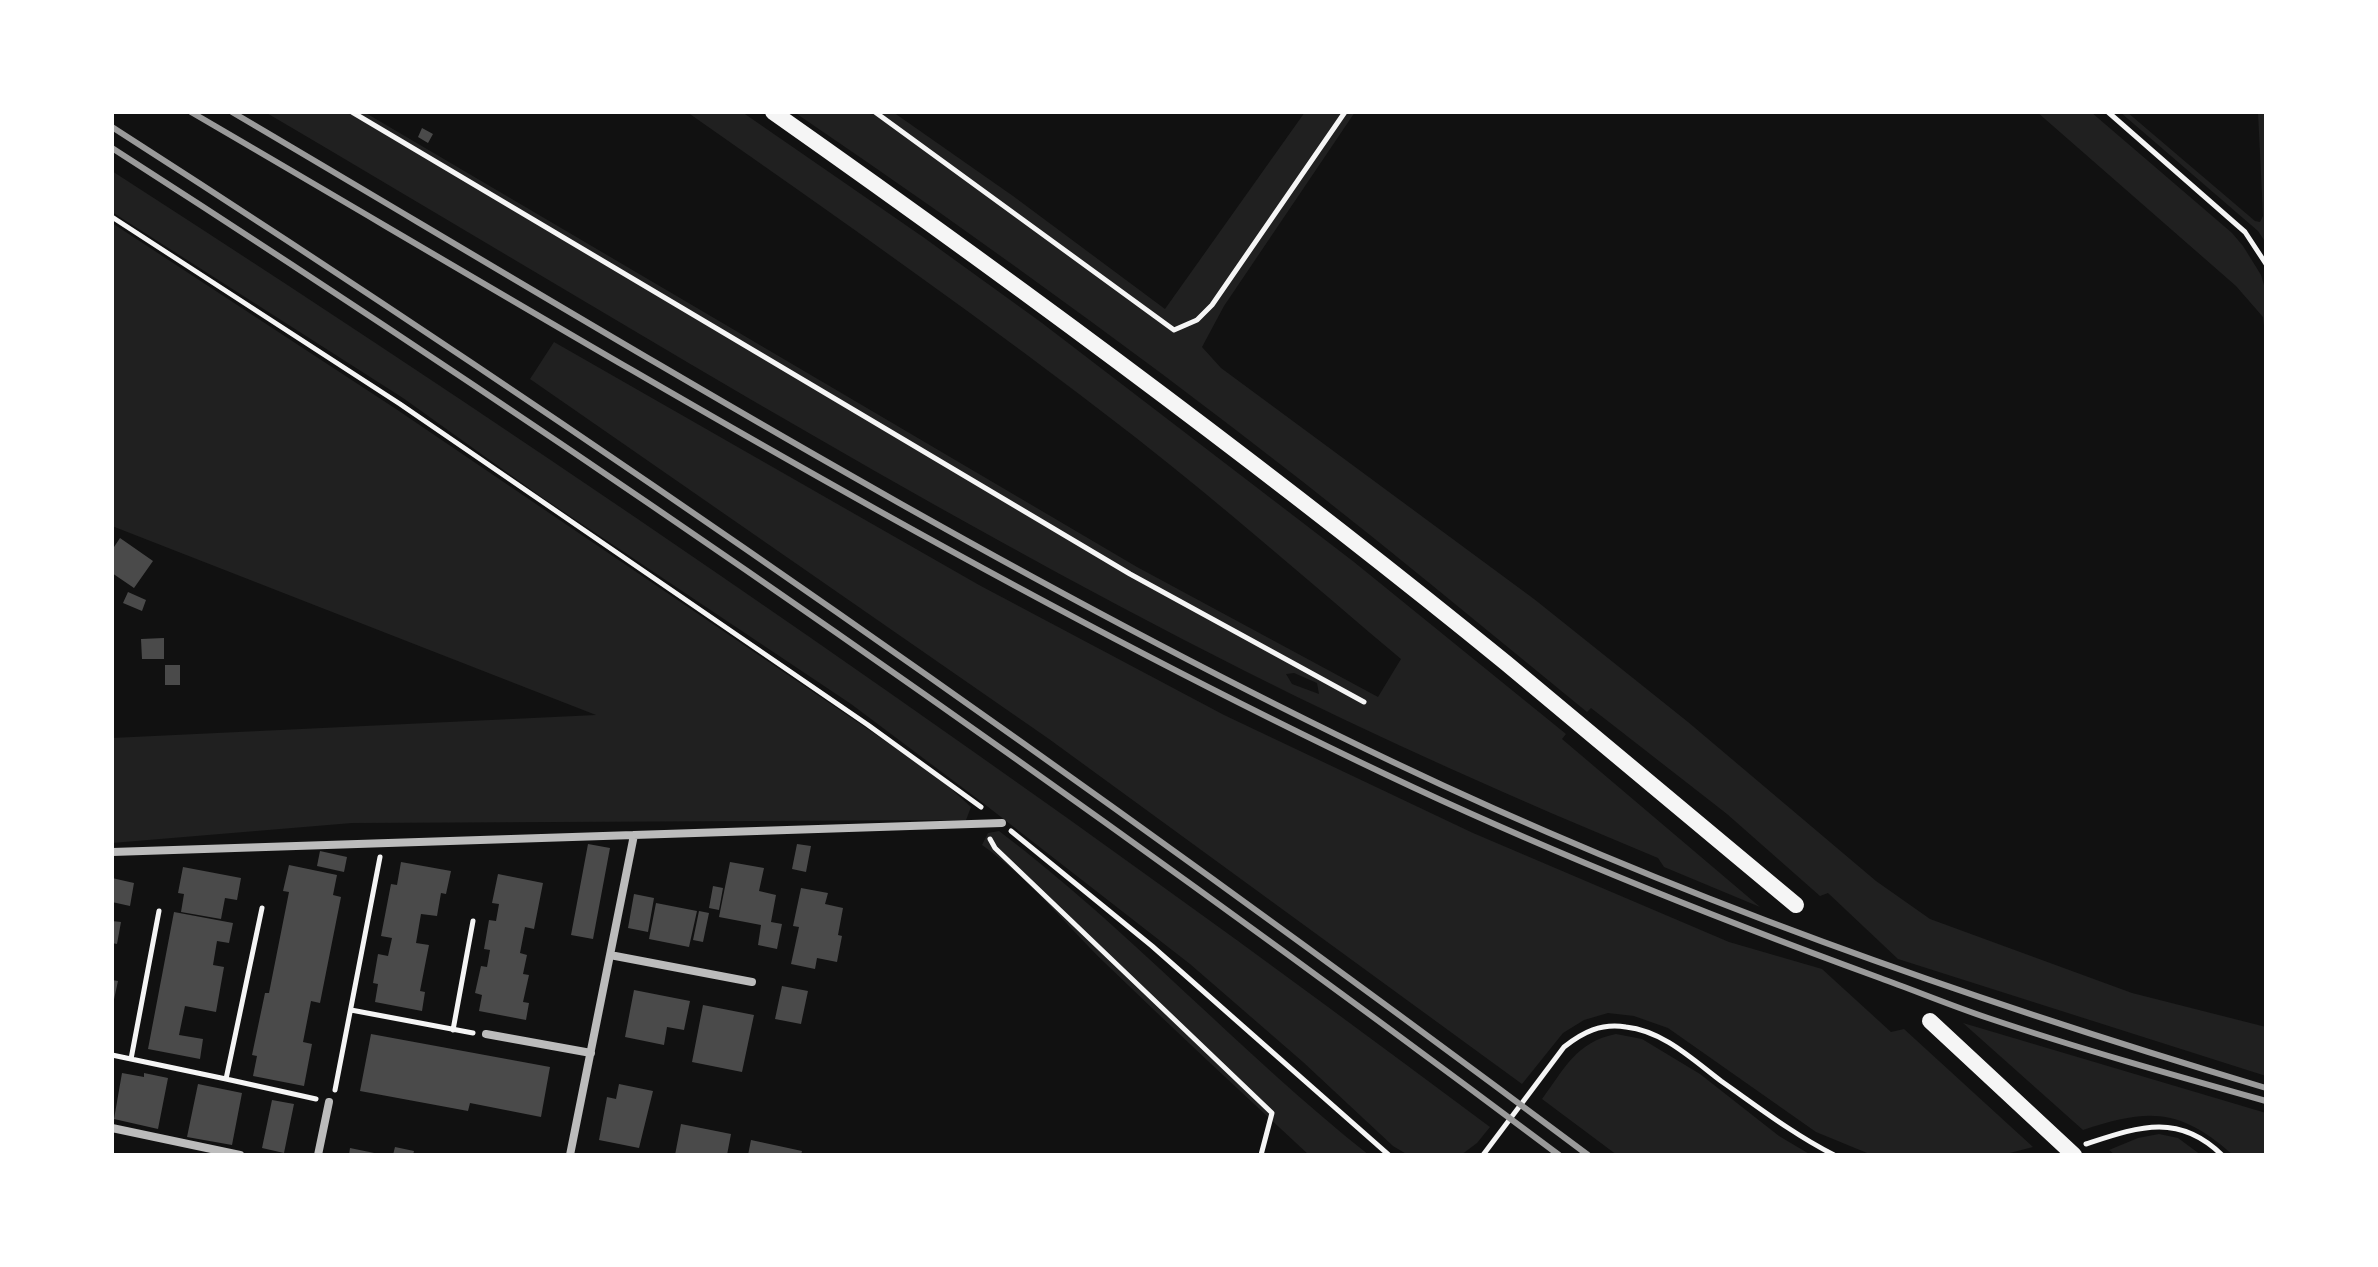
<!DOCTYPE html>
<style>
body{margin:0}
#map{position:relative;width:2378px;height:1267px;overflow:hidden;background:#111;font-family:Lato,sans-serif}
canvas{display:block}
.frame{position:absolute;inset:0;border:114px solid #fff;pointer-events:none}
</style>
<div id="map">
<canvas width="2378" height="1267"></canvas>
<div class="frame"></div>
</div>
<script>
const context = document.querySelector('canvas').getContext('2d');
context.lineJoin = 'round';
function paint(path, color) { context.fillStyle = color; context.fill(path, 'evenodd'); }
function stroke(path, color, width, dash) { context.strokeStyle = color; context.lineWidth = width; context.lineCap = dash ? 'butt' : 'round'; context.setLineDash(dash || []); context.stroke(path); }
paint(new Path2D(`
 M265 112H364L1137 567 1378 697 1401 659C1313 585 1226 508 1135 437 990 324 838 218 687 112H742L923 237 1042 323 1354 562 1566 734 1562 739 1760 907 1664 867 1658 858C1518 800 1380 739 1245 671 910 502 589 302 265 112ZM1294 673 1317 683 1319 694 1292 684 1286 674Z
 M794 112H893L1013 196 1165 309 1305 112H1355L1224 306 1202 347 1221 368 1534 599 1688 722 1876 881 1930 919 2132 993 2266 1027V1076L1898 959 1828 893 1820 896 1727 814 1591 708 1587 712C1516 654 1446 596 1375 539 1188 389 993 247 794 112Z
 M2037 112H2091L2232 233 2243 246 2261 275 2266 292V344L2263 317 2236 286Z
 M2120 112H2127L2255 221 2260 222 2263 216 2258 112H2266V243L2258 231Z
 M112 171C582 474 1043 792 1490 1127L1477 1143 1461 1155H1408L1393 1146 1303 1062 1190 964 983 803 851 704 540 496 403 398 112 212Z
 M112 223 396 409 937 776 971 807 966 820 352 823 112 843V738L596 715 112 526Z
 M554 342 979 585 1224 715 1473 833 1729 942 1822 969 1891 1032 1904 1029 2033 1147 2002 1155H1872L1816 1132 1668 1028 1634 1016 1608 1013 1584 1020 1563 1033 1522 1084 1049 739 530 379Z
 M999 831C1130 930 1240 1053 1369 1155H1309C1241 1092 1172 1028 1105 963 1064 923 1029 878 982 845L988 833Z
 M1963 1023 2266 1113V1155H2233C2180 1108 2149 1108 2083 1130Z
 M1616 1034 1642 1039 1700 1074 1779 1136 1811 1155H1617L1542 1099C1565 1068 1576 1042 1616 1034Z
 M2159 1134 2178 1138 2201 1155H2115L2109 1150 2138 1138Z`), '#202020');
paint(new Path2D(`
 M422 128 433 134 428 143 418 137Z
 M120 538 153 561 134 588 112 573V550Z
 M128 592 146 600 142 611 123 603Z
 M164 638V659H142L141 639Z
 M165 665H180V685H165Z
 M588 844 610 848 593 939 571 935Z
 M797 844 811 846 806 872 792 869Z
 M320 851 347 857 344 872 317 866Z
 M401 862 451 871 446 894 441 893 437 916 421 914 416 943 429 945 420 991 425 992 422 1011 375 1002 378 984 373 983 378 954 388 956 392 938 381 936 391 884 397 885Z
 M730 862 764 868 759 891 776 895 771 922 782 924 777 949 758 945 761 925 719 917Z
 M289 865 337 875 333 895 341 897 320 1003 311 1001 303 1042 312 1044 304 1086 253 1076 257 1056 252 1055 265 993H269L289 892 283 891Z
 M183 867 241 878 237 900 225 898 221 919 181 912 184 894 178 893Z
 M498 874 543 883 534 929 525 927 520 953 527 955 523 974 529 975 523 1002 529 1003 526 1020 479 1011 482 995 475 993 481 966 487 967 490 950 484 949 489 920 496 921 499 904 492 903Z
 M112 878 134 883 130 906 112 902Z
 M713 886 723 888 719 910 709 908Z
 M801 888 828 893 825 904 843 908 838 935 842 936 837 962 817 958 815 969 791 964 799 927 793 926Z
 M634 894 654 898 648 932 628 928Z
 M656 903 697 911 689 947 649 939Z
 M699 911 709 913 703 942 693 940Z
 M174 912 233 923 229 943 217 941 213 965 224 967 216 1012 185 1006 179 1035 203 1039 200 1059 148 1049Z
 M112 921 121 922 117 944 112 943Z
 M112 980 118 981 113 1004H112Z
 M782 986 808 991 801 1024 775 1019Z
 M634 990 690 1001 684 1030 667 1027 664 1045 625 1037Z
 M703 1005 754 1015 742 1072 692 1062Z
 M371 1034 550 1067 541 1117 470 1103 468 1111 360 1091Z
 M122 1073 144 1077V1073L168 1078 158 1129 114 1119Z
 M198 1084 242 1093 232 1145 187 1137Z
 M619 1084 653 1091 639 1148 599 1140 607 1097 616 1099Z
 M272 1100 294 1104 284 1153 262 1148Z
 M681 1124 731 1134 727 1155H675Z
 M751 1140 802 1151 801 1155H748Z
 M395 1147 414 1151 413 1155H393Z
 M350 1148 379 1154V1155H349Z`), '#4a4a4a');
stroke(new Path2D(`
 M352 112 1130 574 1364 702
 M875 112 1174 330 1197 320 1212 305 1345 112
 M2108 112 2245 232 2266 264
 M112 217 400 404 868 725 981 807
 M1011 831 1152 946 1389 1155
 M990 839 995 848 1272 1113 1261 1155
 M262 908 226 1079 316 1099
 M159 911 131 1059 226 1079
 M351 1010 473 1033
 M453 1030 473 921
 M112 1055 131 1059
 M335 1090 380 857
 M2086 1144C2138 1127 2178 1112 2222 1155
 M1483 1155 1564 1047C1583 1032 1601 1023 1626 1027 1663 1031 1692 1059 1721 1081 1758 1107 1793 1134 1834 1155`), '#f5f5f5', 5);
stroke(new Path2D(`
 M112 852 1002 823
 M610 955 752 982
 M486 1034 591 1053
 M112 1128 240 1155
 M318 1155 329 1102
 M570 1155 634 835`), '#bcbcbc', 8);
stroke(new Path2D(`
 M773 112C1023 288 1269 470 1506 663 1603 743 1699 825 1796 905
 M1930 1021 2074 1155`), '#f5f5f5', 16);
stroke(new Path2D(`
 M191 112C584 341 975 580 1387 775 1547 851 1713 917 1880 978 1916 991 1952 1006 1988 1018 2080 1049 2173 1075 2266 1101
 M232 112C614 337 993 571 1393 762 1674 896 1968 999 2266 1088
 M112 127C617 451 1108 796 1588 1155
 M112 148C607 466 1088 802 1559 1155`), '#9a9a9a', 6);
</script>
